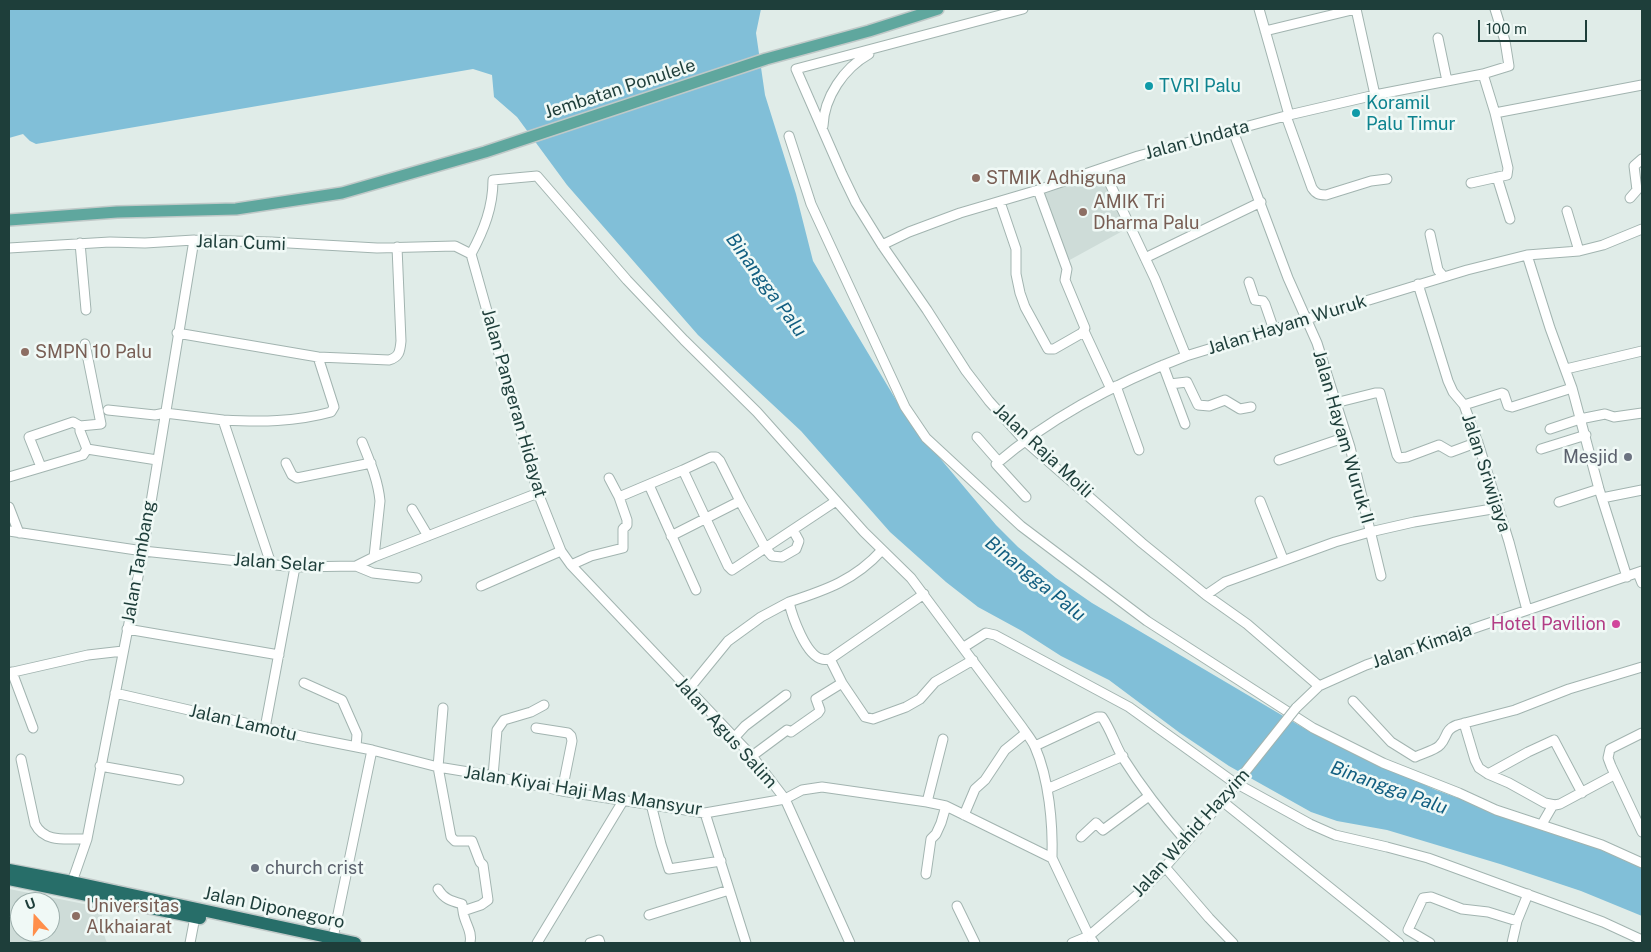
<!DOCTYPE html>
<style>
body{margin:0}
#map{position:relative;width:1651px;height:952px;overflow:hidden;background:#e0ece8;font-family:"Public Sans",sans-serif}
canvas{display:block}
.frame{position:absolute;inset:0;border:10px solid #1e3e3a;pointer-events:none}
.north{position:absolute;left:10px;top:892px;width:50px;height:50px;box-sizing:border-box;background:#f0f9f6;border:1px solid #9caeab;border-radius:50%;rotate:340deg;font-size:14px;font-weight:700;line-height:20px;text-align:center;color:#1e3e3a}
.north::after{content:'';display:block;margin:auto;width:18px;height:22px;background:#ff8f4b;clip-path:polygon(50% 0,100% 100%,50% 72%,0 100%)}
.scale{position:absolute;left:1478px;top:20px;width:109px;height:22px;box-sizing:border-box;border:2px solid #1e3e3a;border-top:0;padding-left:6px;font-size:15px;line-height:18px;white-space:nowrap;color:#1e3e3a;-webkit-text-stroke:4px #f0f9f6;paint-order:stroke}
</style>
<div id="map">
<canvas width="1651" height="952"></canvas>
<div class="frame"></div>
<div class="north">U</div>
<div class="scale">100 m</div>
</div>
<script>
const context = document.querySelector('canvas').getContext('2d');
context.lineJoin = 'round';
function paint(path, color) { context.fillStyle = color; context.fill(path, 'evenodd'); }
function stroke(path, color, width, dash) { context.strokeStyle = color; context.lineWidth = width; context.lineCap = dash ? 'butt' : 'round'; context.setLineDash(dash || []); context.stroke(path); }
function write(font, color, halo, rows, align = 'center') {
  context.font = font + ' "Public Sans",sans-serif'; context.lineWidth = 5; context.setLineDash([]); context.textBaseline = 'middle'; context.strokeStyle = halo; context.fillStyle = color; for (const [text, x, y, turn = 0] of rows) {
    context.save(); context.translate(x, y); context.rotate((+turn || 0) * Math.PI / 180); context.textAlign = isNaN(turn) ? turn : align; if (halo) context.strokeText(text, 0, 0); context.fillText(text, 0, 0); context.restore();
  }
}
paint(new Path2D(`
 M1100 173 1128 228 1066 262 1041 195Z
 M9 889 104 908 100 924 107 943H9ZM20 902H50V932H20Z`), '#cedcd8');
paint(new Path2D(`
 M9 9H761L756 33 765 95 796 194 813 261 908 420 996 525 1018 547 1056 578 1092 603 1312 733 1436 790 1615 855 1642 868V916L1581 891 1500 864 1387 830 1337 821 1311 812 1229 766 1180 733 1109 680 1061 656 1022 631 978 607 946 582 890 532 801 431 698 335 567 185 517 117 494 97 492 75 473 69 36 144 30 141 23 134 9 138Z`), '#81bfd8');
const minor = new Path2D(`
 M1023 9 796 69 842 174 856 203 882 245 927 310 966 371 989 401 1024 440 1142 543 1206 595 1247 624 1319 686
 M1259 9 1289 115
 M1356 9 1375 95
 M1265 31 1356 9
 M1438 38 1447 81
 M1483 74 1509 66 1505 41 1495 9
 M1286 116 1312 188C1316 194 1319 195 1326 195L1371 181 1387 179
 M823 126C824 97 844 68 869 54
 M1233 131 1288 278 1317 343 1350 447 1381 576
 M789 136 811 204 905 407 926 438 1021 526 1147 621 1313 728 1383 763 1459 793 1496 810 1602 845 1642 863
 M1103 169 1155 279 1186 356
 M1497 177 1510 219
 M1471 183 1507 175 1508 168 1495 113
 M1630 198 1637 190 1634 166 1642 159
 M1000 202 1016 249V274L1020 293 1025 307 1048 349H1054L1082 333 1085 328 1065 280 1067 269 1038 190
 M1567 211 1579 251
 M1430 234 1438 270 1443 276
 M80 243 86 310
 M882 245 909 232 960 213 1038 190 1138 156 1289 115 1375 95 1483 74 1495 113 1642 85
 M9 248 110 242 145 243 194 240 271 242 377 248 455 246 471 254
 M471 254C484 230 493 207 493 180L537 176 627 280 684 340 757 412 864 532 911 578 1022 727C1026 733 1032 740 1035 747 1049 779 1053 824 1052 858
 M471 254 538 493 561 551 571 565 752 756 785 799 850 943
 M1527 255 1550 328 1572 388 1599 489 1627 577
 M1145 258 1261 202
 M1249 282 1255 300 1263 301 1265 304 1274 330
 M1418 284 1448 381 1453 392 1464 405 1479 446 1509 542 1527 610
 M1084 331 1111 389
 M177 333 318 357 334 407 331 412C295 422 260 422 223 420
 M318 357 389 360C399 357 400 352 401 341L397 247
 M1163 365 1185 424
 M1566 369 1642 351
 M1170 384 1187 382 1198 405 1209 406 1225 400 1240 409 1251 407
 M1116 386 1139 450
 M1335 403 1375 393H1380L1397 455 1399 458 1407 457 1439 445 1451 452 1478 442
 M1464 405 1502 393 1504 394 1508 406 1512 407 1572 388
 M108 410 155 415 165 413 223 420 271 564
 M1550 429 1580 419 1605 414 1614 417 1642 413
 M977 437 998 461
 M362 442C370 462 378 480 380 501L374 557
 M87 449 157 460
 M1541 449 1586 435
 M1279 460 1346 437
 M286 463 292 475 297 478 371 463
 M41 467 29 437 73 422 80 426
 M9 477 83 455 87 449 80 431V426L101 424 85 344
 M649 485 696 590
 M619 497 683 470 728 566 732 570 836 501
 M1026 497 996 464C1052 416 1118 382 1186 356L1467 270 1527 255 1579 251 1603 245 1642 229
 M1602 498 1642 490
 M740 501 766 549 772 556 782 557 796 549 799 541 793 530
 M1260 501 1283 559
 M1559 502 1599 489
 M9 507 19 533
 M412 509 428 536
 M9 531 143 551 295 567 356 566 374 557 538 493
 M671 536 740 501 720 461 716 457H711L683 470
 M571 565 591 556 623 548V529L627 525V520L619 497 609 478
 M356 566 373 573 417 578
 M1638 573 1642 583
 M481 586 561 551
 M1206 595 1225 582 1335 542 1370 532 1414 522 1498 508
 M789 602C826 590 855 580 882 550
 M127 629 279 655
 M964 647 986 633 995 635 1129 707 1232 781 1310 824 1335 835 1387 847 1428 858 1603 922 1642 940
 M830 659 924 594
 M12 672 33 728
 M9 673 88 655 123 651
 M304 683 342 700 357 734 356 747
 M688 690 728 641 761 617 789 602C792 616 806 656 822 659 824 660 827 659 830 659L842 683 865 717 873 719 906 707 920 699 935 682 973 660
 M115 693 306 737 372 750 438 767 493 776 562 791 705 813 785 799 802 790 822 787 927 802 946 806 1052 858 1089 936 1094 943
 M1353 701 1391 742 1415 757C1421 754 1436 750 1440 745 1448 737 1444 730 1457 725L1515 710 1569 689 1642 667
 M443 708 438 767 451 837 455 841H472L480 862 483 865 488 900 481 905 463 911C464 923 473 931 470 943
 M1296 708 1319 686 1366 665 1642 571
 M1464 723 1475 760 1479 768 1488 774 1509 783 1545 803 1555 805 1560 804 1614 775
 M265 728 295 567
 M536 728 568 733 571 736 572 741 562 791
 M1642 733 1610 749 1608 758 1611 766 1642 832
 M734 738 745 726 786 695
 M1035 746 1097 717H1102C1111 730 1115 745 1123 758 1142 788 1163 815 1186 841
 M752 756 787 730 791 732 818 713 820 710 816 699 842 683
 M21 759 35 824C45 844 69 838 87 839
 M100 766 179 780
 M1488 774 1528 752 1554 740 1582 793
 M493 776 497 730 504 720 531 712 544 705
 M1047 789 1123 756
 M1222 801 1399 943
 M927 802 943 739
 M651 804 661 844 669 869 721 861
 M705 813 746 943
 M964 815 975 789 985 780 1005 750 1026 733
 M1542 824 1553 805
 M1081 837 1096 823 1103 830 1149 796
 M1165 867 1209 918 1233 943
 M926 874 931 839 936 834 941 823 946 806
 M72 882 87 839 143 551 194 240
 M438 889C444 899 451 901 462 904L463 911
 M957 906 975 943
 M649 915 729 890
 M333 938 372 750
 M190 943 195 917
 M537 943 623 801
 M590 943 599 940 600 943
 M1072 943 1089 936 1137 895 1165 867 1218 806
 M1430 943 1408 930 1423 898 1431 897 1462 909 1488 912 1517 921
 M1512 943 1517 921 1528 894`);
const major = new Path2D(`
 M9 220 117 212 236 209 342 193 485 152 766 59 869 31 938 9`);
const highway = new Path2D(`
 M9 870 72 882 355 943
 M9 879 200 918`);
stroke(minor, '#a2b4b0', 11);
stroke(major, '#c0c9c8', 14);
stroke(highway, '#c0c9c8', 15);
stroke(minor, '#fff', 9);
stroke(major, '#5fa79e', 11);
stroke(highway, '#276e69', 12);
const minorBridge = new Path2D(`
 M1218 806 1296 708`);
stroke(minorBridge, '#a2b4b0', 11, []);
stroke(minorBridge, '#fff', 9);
for (const [x, y, r, color] of [
 [1149,86,5,"#0f9aa8"],
 [1356,113,5,"#0f9aa8"],
 [976,178,5,"#8d6e63"],
 [1083,212,5,"#8d6e63"],
 [25,352,5,"#8d6e63"],
 [1628,457,5,"#6b7280"],
 [1616,624,5,"#d1479c"],
 [255,868,5,"#6b7280"],
 [76,916,5,"#8d6e63"]
]) { const dot = new Path2D(); dot.arc(x, y, r, 0, 2 * Math.PI); context.fillStyle = color; context.fill(dot); stroke(dot, '#f0f9f6', 2); }
write('18px', '#0d838f', '#f0f9f6', [
 ["TVRI Palu",1159,86],
 ["Koramil",1366,103],
 ["Palu Timur",1366,124]
], 'left');
write('18px', '#1e3e3a', '#f0f9f6', [
 ["Jembatan Ponulele",620,89,-18],
 ["Jalan Undata",1197,140,-15],
 ["Jalan Cumi",241,243,2],
 ["Jalan Hayam Wuruk",1287,325,-17],
 ["Jalan Pangeran Hidayat",514,403,74],
 ["Jalan Hayam Wuruk II",1343,437,74],
 ["Jalan Raja Moili",1043,451,43],
 ["Jalan Sriwijaya",1486,473,72],
 ["Jalan Tambang",139,562,-80],
 ["Jalan Selar",279,563,4],
 ["Jalan Kimaja",1422,646,-19],
 ["Jalan Lamotu",243,723,13],
 ["Jalan Agus Salim",726,733,48],
 ["Jalan Kiyai Haji Mas Mansyur",583,791,9],
 ["Jalan Wahid Hazyim",1191,833,-48],
 ["Jalan Diponegoro",274,908,12]
]);
write('18px', '#785e54', '#f0f9f6', [
 ["STMIK Adhiguna",986,178],
 ["AMIK Tri",1093,202],
 ["Dharma Palu",1093,223],
 ["SMPN 10 Palu",35,352],
 ["Universitas",86,906],
 ["Alkhaiarat",86,927]
], 'left');
write('18px', '#5b616d', '#f0f9f6', [
 ["Mesjid",1618,457],
 ["church crist",265,868,"left"]
], 'right');
write('18px', '#b23c85', '#f0f9f6', [
 ["Hotel Pavilion",1606,624]
], 'right');
write('italic 19px', '#125f81', '#f0f9f6', [
 ["Binangga Palu",766,285,54],
 ["Binangga Palu",1035,579,39],
 ["Binangga Palu",1389,788,20]
]);
</script>
